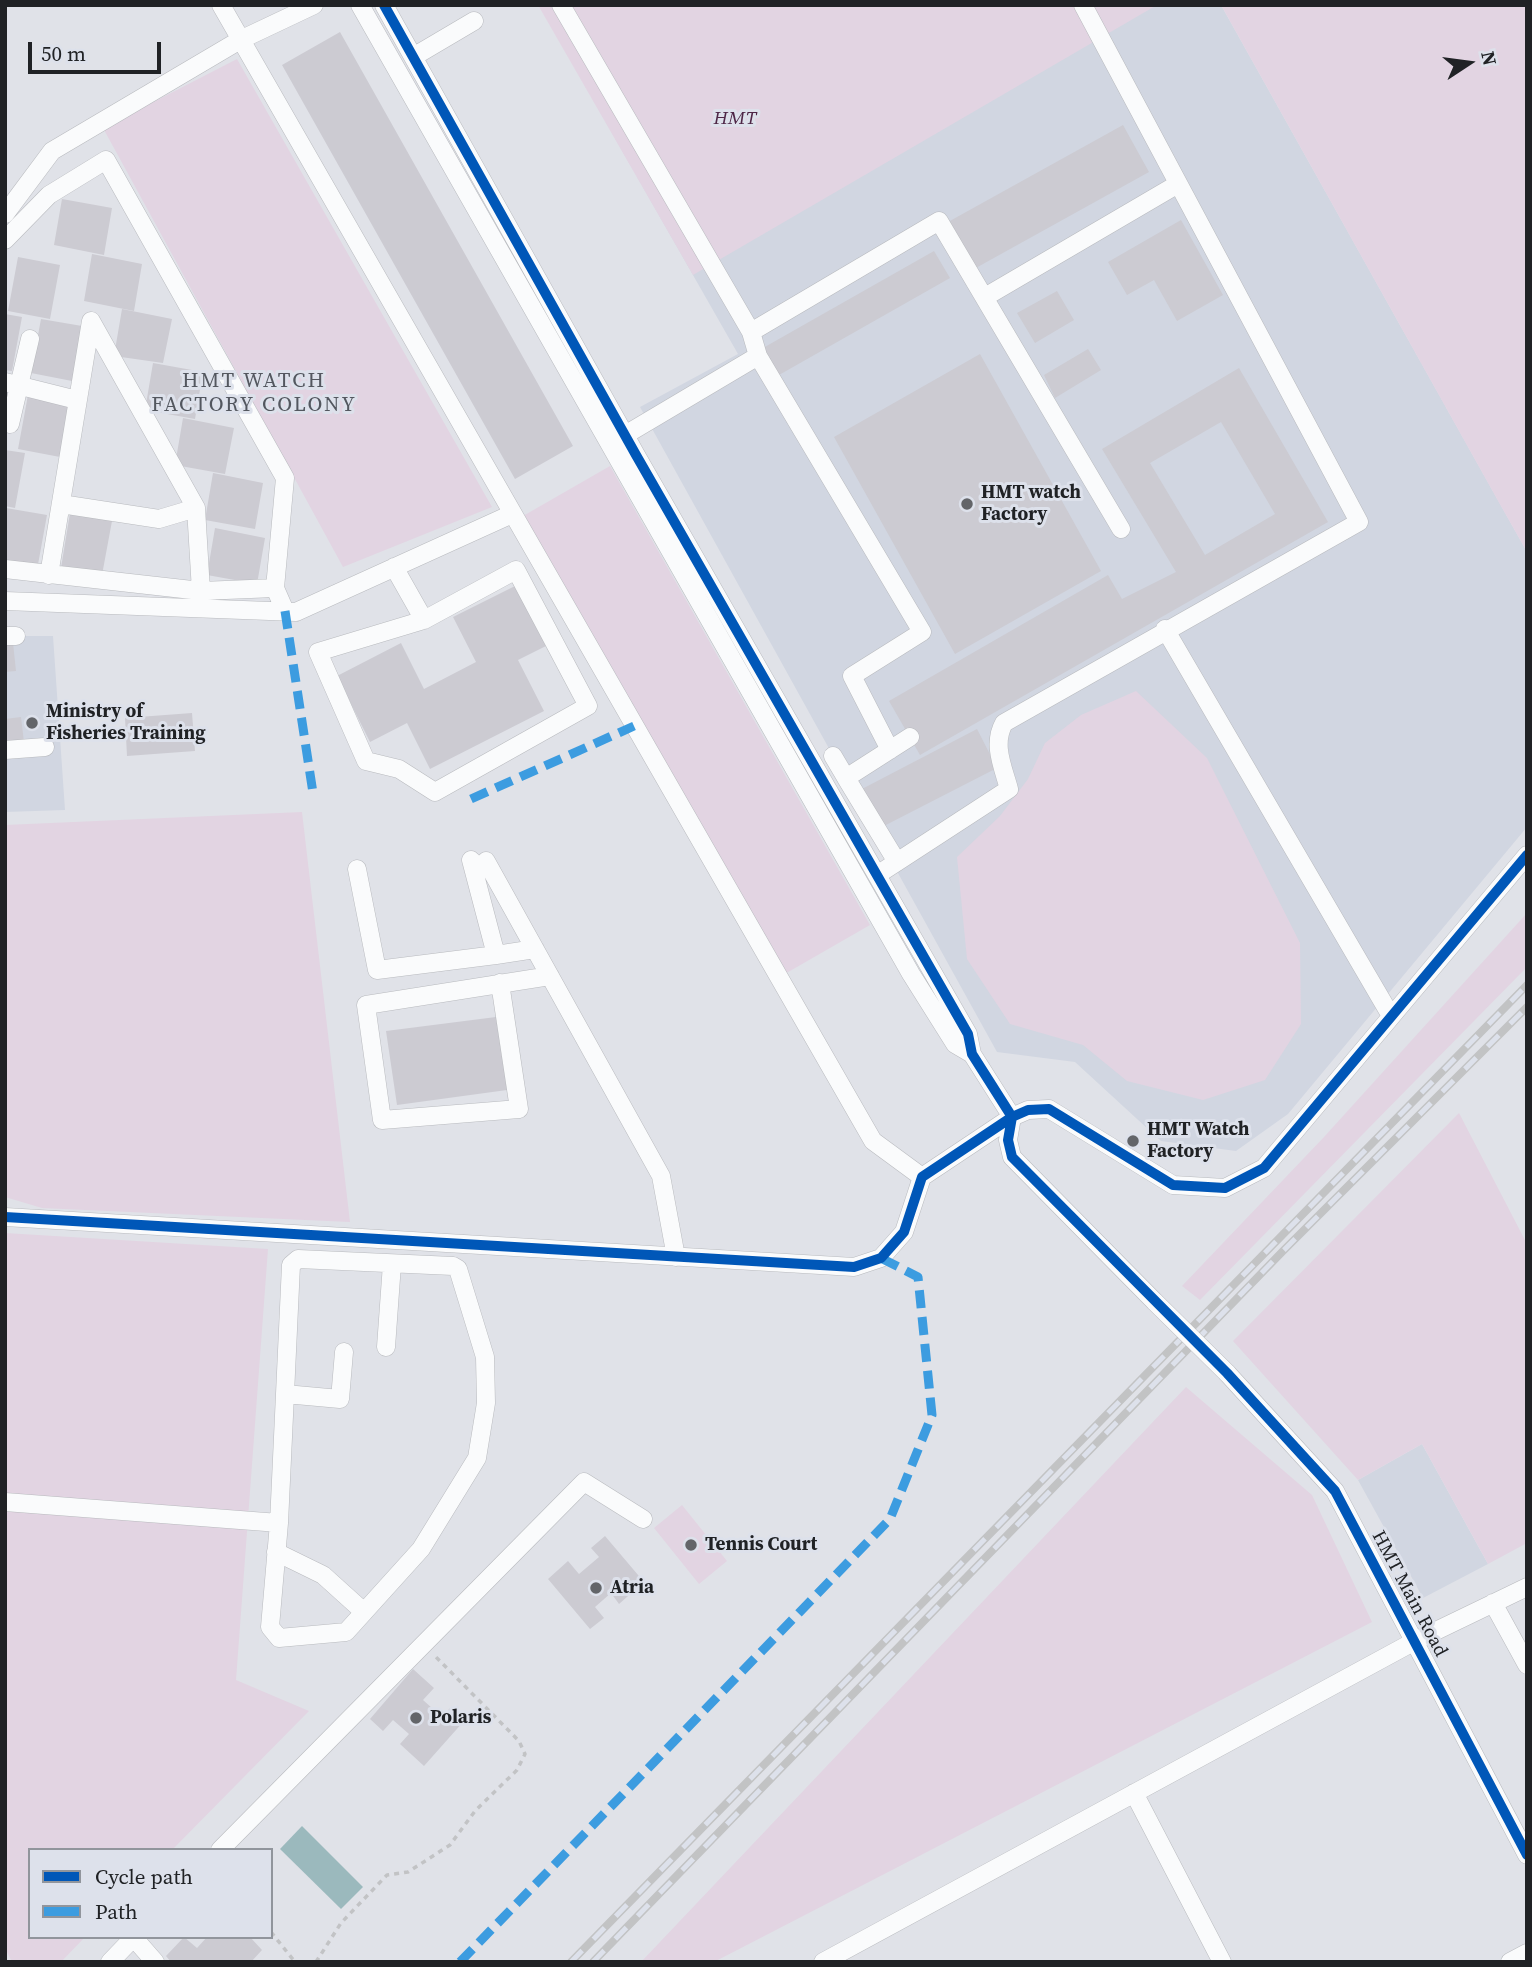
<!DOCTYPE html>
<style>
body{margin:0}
#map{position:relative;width:1532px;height:1967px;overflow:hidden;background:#e0e2e8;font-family:"Source Serif 4",serif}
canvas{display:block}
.frame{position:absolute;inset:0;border:7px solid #202225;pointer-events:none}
.legend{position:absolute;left:28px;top:1848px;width:245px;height:91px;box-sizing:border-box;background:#dde1eb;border:2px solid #91959c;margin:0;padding:9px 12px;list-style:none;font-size:21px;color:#202225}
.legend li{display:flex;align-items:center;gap:14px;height:35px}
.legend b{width:35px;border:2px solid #91959c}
.north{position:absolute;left:1434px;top:28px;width:70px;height:70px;-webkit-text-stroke:5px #dde1eb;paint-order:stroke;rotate:77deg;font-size:19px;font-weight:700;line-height:28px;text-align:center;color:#202225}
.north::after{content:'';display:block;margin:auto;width:24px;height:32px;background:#202225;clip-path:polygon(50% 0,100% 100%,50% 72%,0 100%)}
.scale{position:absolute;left:28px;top:42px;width:133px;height:32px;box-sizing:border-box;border:4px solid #202225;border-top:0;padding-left:9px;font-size:21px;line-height:24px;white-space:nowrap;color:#202225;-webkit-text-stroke:5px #dde1eb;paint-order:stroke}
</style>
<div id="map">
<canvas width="1532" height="1967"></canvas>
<div class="frame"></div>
<ul class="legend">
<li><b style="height:9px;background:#0057b8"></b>Cycle path</li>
<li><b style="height:9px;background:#3c9ce0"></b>Path</li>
</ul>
<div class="north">N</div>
<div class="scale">50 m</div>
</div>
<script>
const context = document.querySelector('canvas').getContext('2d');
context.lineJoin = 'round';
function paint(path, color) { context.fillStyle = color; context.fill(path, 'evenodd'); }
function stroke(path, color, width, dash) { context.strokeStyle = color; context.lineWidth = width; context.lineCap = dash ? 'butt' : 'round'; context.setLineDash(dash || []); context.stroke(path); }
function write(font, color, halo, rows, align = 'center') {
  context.font = font + ' "Source Serif 4",serif'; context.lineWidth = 6; context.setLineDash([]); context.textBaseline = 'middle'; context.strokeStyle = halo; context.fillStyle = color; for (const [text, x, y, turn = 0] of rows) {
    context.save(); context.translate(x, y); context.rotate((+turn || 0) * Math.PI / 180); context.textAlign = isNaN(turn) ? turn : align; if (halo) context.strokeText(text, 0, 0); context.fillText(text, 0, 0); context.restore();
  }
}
paint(new Path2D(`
 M539 5H1221L1527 552V827L1288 1114 1236 1151 1161 1141 1075 1062 997 1052 640 407 738 354Z
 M5 636H53L65 810 5 812Z
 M1422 1444 1488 1564 1423 1598 1358 1480Z`), '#d1d6e1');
paint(new Path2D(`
 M538 5H1157L693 275Z
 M1221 5H1527V552L1497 499Z
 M237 59 492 507 343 567 103 128Z
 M610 466 870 925 783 975 523 516Z
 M1136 691 1207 758 1300 943 1301 1024 1265 1080 1203 1100 1127 1081 1083 1045 1010 1024 967 959 957 857 1000 816 1028 779 1045 743 1081 715Z
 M302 812 350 1222 42 1208 5 1197V825Z
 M1527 913V967L1200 1300 1182 1286 1324 1137Z
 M1459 1113 1527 1244V1543L1488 1564 1422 1444 1358 1480 1233 1341Z
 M5 1233 268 1249 236 1680 309 1711 172 1850H30V1937H85L61 1962H12L5 1948Z
 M1186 1387 1312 1495 1372 1622 714 1962H641Z
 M682 1505 727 1561 699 1584 654 1528Z`), '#e2d4e2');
paint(new Path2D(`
 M302 1826 363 1887 341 1909 280 1849Z`), '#9bb9bd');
paint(new Path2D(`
 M340 32 573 446 515 479 282 65Z
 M1123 125 1149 172 974 269 948 222Z
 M62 199 112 208 104 255 54 245Z
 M1181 220 1223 295 1177 321 1154 280 1127 295 1108 262Z
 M934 251 950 278 779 375 763 348Z
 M92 254 142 264 134 311 84 301Z
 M18 257 60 265 50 319 8 311Z
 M1057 291 1074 320 1035 343 1017 313Z
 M122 309 172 319 163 363 114 356Z
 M5 314 22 317 12 371 5 370Z
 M41 319 82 326 72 381 31 373Z
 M1088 349 1101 370 1055 398 1044 375Z
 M980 354 1101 571 955 654 834 437Z
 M153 363 203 372 195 419 145 410Z
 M1239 368 1328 522 920 755 889 701 1108 575 1122 599 1176 572 1102 449ZM1221 422 1275 514 1205 555 1150 463Z
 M28 395 69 403 60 457 18 449Z
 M183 418 234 428 225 474 175 465Z
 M5 450 25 453 15 508 5 506Z
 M213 473 263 483 255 529 205 520Z
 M6 508 47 515 37 570 5 564Z
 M70 513 112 521 102 575 61 568Z
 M215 528 265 538 257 584 207 575Z
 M515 586 546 646 518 660 544 711 430 769 407 723 370 742 337 676 401 643 424 689 476 662 453 617Z
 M13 643 16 671 5 672V644Z
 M192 713 195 751 127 756 125 718Z
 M21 717 24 742 5 744V719Z
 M977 729 997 768 880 828 860 790Z
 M496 1017 507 1090 397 1105 386 1031Z
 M605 1536 644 1582 619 1604 611 1593 595 1607 604 1618 590 1629 548 1579 568 1561 579 1574 599 1557 591 1548Z
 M413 1669 434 1688 423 1700 442 1717 450 1708 464 1721 424 1766 400 1744 409 1734 393 1720 383 1731 370 1719Z
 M184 1937 197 1948 207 1937H250L262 1950 251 1962H171L166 1956Z`), '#cccbd2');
const minor = new Path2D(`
 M221 5 873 1141 922 1177
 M360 5 911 974 955 1044 972 1054
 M561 5 751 332
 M413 57 474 21
 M5 214 52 151 240 40 314 5
 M5 240 49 195 106 160 285 478 275 588 285 611
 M985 297 1178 184
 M758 356 922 632 852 676 890 750
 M5 382 77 400
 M10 424 30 339
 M625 435 758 356 751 332 939 221 1121 529
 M61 504 159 519 196 508
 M394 567 424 620
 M5 569 201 591 275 588
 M516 570 588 706 435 792 399 769 366 761 318 652 424 620Z
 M49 575 91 321 196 508 201 591
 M5 601 296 612 512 514
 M1165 629 1391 1016
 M5 636H16
 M5 750 45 747
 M833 756 846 778
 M471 860 496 955 535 949
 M486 861 661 1176 676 1257
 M897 862 846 778 910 737
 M357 869 377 970 496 955
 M877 875 1009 789C1003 767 992 744 1004 723L1359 522 1083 5
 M500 983 519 1109 382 1120 366 1005 550 976
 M5 1217 854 1267 881 1258 904 1232 922 1177 1012 1117 972 1054 968 1034 636 455 384 5
 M298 1259 453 1266 458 1269 485 1357 486 1403 477 1458 421 1549 346 1632 279 1638 270 1627 279 1523 291 1265Z
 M1155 1302 1012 1157 1008 1140 1012 1117 1028 1110 1049 1109 1173 1185 1225 1188 1264 1168 1527 855
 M386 1347 392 1264
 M1227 1373 1335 1491 1527 1855
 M285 1394 340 1399 344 1352
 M5 1502 279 1523
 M276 1552 323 1575 364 1612
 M1493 1603 1527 1665
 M1134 1793 1222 1962
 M220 1850 584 1482 643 1519
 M134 1938 155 1962
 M110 1962 134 1937
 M823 1962 1415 1641 1527 1587
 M1510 1962 1527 1953`);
stroke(minor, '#b8babe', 19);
stroke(new Path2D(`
 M271 1932 295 1962
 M316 1962 341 1923 387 1875 408 1872 450 1845 475 1811 517 1770 525 1754 519 1741 435 1656`), '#c2c3c5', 3.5, [5, 5]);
stroke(minor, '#fafbfc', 18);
const rail = new Path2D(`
 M571 1962 1527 985
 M593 1962 1283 1251 1527 1007`);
stroke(rail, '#c2c3c4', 8);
stroke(rail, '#dde1eb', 5, [16]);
const minorBridge = new Path2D(`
 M1155 1302 1227 1373`);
stroke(minorBridge, '#b8babe', 19, []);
stroke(minorBridge, '#fafbfc', 18);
stroke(new Path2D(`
 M285 611 313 793
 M471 799 634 726
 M460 1962 890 1519 932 1415 918 1277 881 1258`), '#3c9ce0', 9, [18, 9]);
stroke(new Path2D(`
 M1527 855 1264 1168 1225 1188 1173 1185 1049 1109 1028 1110 1012 1117 1008 1140 1012 1157 1227 1373 1335 1491 1527 1855
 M5 1217 854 1267 881 1258 904 1232 922 1177 1012 1117 972 1054 968 1034 636 455 384 5`), '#0057b8', 10);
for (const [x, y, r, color] of [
 [967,504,7,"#636569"],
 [32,723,7,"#636569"],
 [1133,1141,7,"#636569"],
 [691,1545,7,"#636569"],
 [596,1588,7,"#636569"],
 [416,1718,7,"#636569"]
]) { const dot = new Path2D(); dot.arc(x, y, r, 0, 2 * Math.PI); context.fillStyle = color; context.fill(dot); stroke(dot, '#dde1eb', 2.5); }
write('italic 19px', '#4e2747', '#dde1eb', [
 ["HMT",735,119]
]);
write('bold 19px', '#202225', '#dde1eb', [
 ["HMT watch",981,493],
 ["Factory",981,515],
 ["Ministry of",46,712],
 ["Fisheries Training",46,734],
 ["HMT Watch",1147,1130],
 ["Factory",1147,1152],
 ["Tennis Court",705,1545],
 ["Atria",610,1588],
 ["Polaris",430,1718]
], 'left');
write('19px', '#202225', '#dde1eb', [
 ["HMT Main Road",1409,1594,62]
]);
context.letterSpacing = '2px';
write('21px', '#53575f', '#dde1eb', [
 ["HMT WATCH",254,382],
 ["FACTORY COLONY",254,406]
]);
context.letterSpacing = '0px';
</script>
